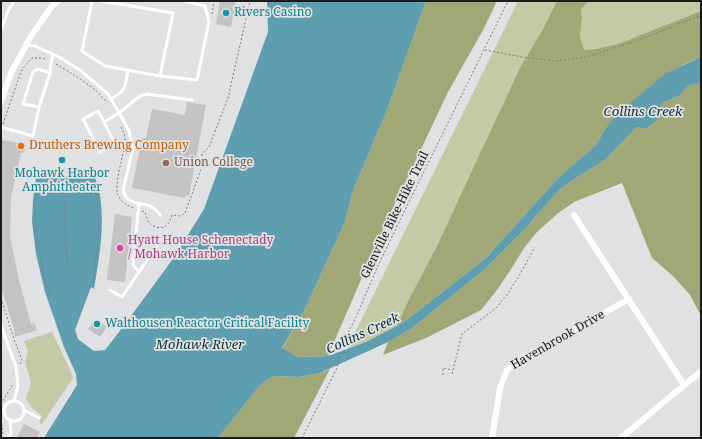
<!DOCTYPE html>
<style>
body{margin:0}
#map{position:relative;width:702px;height:439px;overflow:hidden;background:#e0e1e2;font-family:"Noto Serif",serif}
canvas{display:block}
.frame{position:absolute;inset:0;border:2px solid #1b1b1c;pointer-events:none}
</style>
<div id="map">
<canvas width="702" height="439"></canvas>
<div class="frame"></div>
</div>
<script>
const context = document.querySelector('canvas').getContext('2d');
context.lineJoin = 'round';
function paint(path, color) { context.fillStyle = color; context.fill(path, 'evenodd'); }
function stroke(path, color, width, dash) { context.strokeStyle = color; context.lineWidth = width; context.lineCap = dash ? 'butt' : 'round'; context.setLineDash(dash || []); context.stroke(path); }
function write(font, color, halo, rows, align = 'center') {
  context.font = font + ' "Noto Serif",serif'; context.lineWidth = 3.5; context.setLineDash([]); context.textBaseline = 'middle'; context.strokeStyle = halo; context.fillStyle = color; for (const [text, x, y, turn = 0] of rows) {
    context.save(); context.translate(x, y); context.rotate((+turn || 0) * Math.PI / 180); context.textAlign = isNaN(turn) ? turn : align; if (halo) context.strokeText(text, 0, 0); context.fillText(text, 0, 0); context.restore();
  }
}
paint(new Path2D(`
 M518 1H557L436 248 409 299 397 326 366 342 347 349Z
 M589 1H701V11L618 44 596 49 583 50 580 37 582 19 581 9Z
 M52 332 72 374 73 378 42 424 39 423 42 416 32 408 26 399 31 383 25 362 28 351 24 341Z`), '#c3caa5');
paint(new Path2D(`
 M426 1H497L483 30 448 92 415 162 386 222 328 356 297 357 282 349 304 311 345 222 352 193 387 110Z
 M557 1H589L581 9 582 18 580 36 584 50 596 49 618 44 701 11V57L683 65 604 131 596 145 559 177 486 258 436 297 404 322 397 326 409 299 436 248 520 68 542 31Z
 M701 82V165L700 167 701 168V316L690 295 673 276 652 258 622 183 574 202 557 214 537 232 524 248 511 269 497 290 481 310 426 338 383 355 388 342 411 329 486 268 523 231 559 190 576 178 605 160 637 127 646 129 657 120 662 103 679 96 689 85 698 84Z
 M330 369 294 438H218L261 384 274 376 299 377 320 373Z`), '#9fa876');
paint(new Path2D(`
 M267 1H426L387 110 352 193 345 222 304 311 282 348 297 357 328 356 366 342 404 322 436 297 486 258 559 177 596 145 604 131 617 114 665 74 701 57V82L698 84 689 85 679 96 662 103 657 120 646 129 637 127 605 160 576 178 559 190 523 231 486 268 411 329 388 342 320 373 299 377 274 376 261 384 218 438H44L77 385 76 374 64 347 45 292 36 254 32 222 33 200 37 170C60 179 71 178 92 168 95 177 98 186 100 195 105 226 99 259 94 289L91 287 75 330 78 339 94 351 105 350 123 327 175 256 204 209 268 32Z`), '#5e9eae');
paint(new Path2D(`
 M220 1H236L231 27 216 24Z
 M187 102 206 105 189 196 185 195V198L132 188 142 138H146L152 109 185 115Z
 M1 140 26 144 24 153H21L11 197 10 237 19 280 31 324 34 323 37 330 15 337 14 329 1 287V155L2 148 1 147Z
 M115 214 132 217 125 282 107 280Z
 M96 319 107 327 100 337 88 329Z
 M24 424 40 432 37 438H17Z`), '#c4c2c2');
stroke(new Path2D(`
 M212 14 214 1
 M485 50 527 58 556 61 587 57 639 40 701 15
 M56 64C70 72 82 80 94 89 99 93 103 99 108 102
 M3 124 20 74 23 68 32 58H40L46 59
 M121 127C123 131 125 135 125 139 125 153 112 187 119 197 122 203 128 206 134 208
 M63 176 67 263
 M142 211 145 212C146 216 147 221 150 224 151 225 154 226 156 227 165 230 170 223 172 215L180 216 185 213 203 164 202 158V154L209 147 228 98 250 1
 M49 295C41 266 35 236 35 205 36 196 37 186 39 177L63 182 91 175 97 198 99 231 93 284
 M1 298 14 339 22 360 20 365
 M452 374 462 334 495 309 506 296 519 276 535 247
 M443 375V368L452 370
 M1 404 13 384
 M1 420 3 432 1 438
 M302 438 337 368 340 349 356 317 377 268 403 214 508 1`), '#7d7e7f', 1, [2, 2]);
stroke(new Path2D(`
 M92 1 82 51 105 66 160 76 197 80 209 22 205 6 184 1
 M101 1 173 13 160 76
 M1 29 8 11 14 1
 M26 45 35 46 59 57 80 70 108 94 117 109 129 131 133 148 123 190C127 205 139 202 150 206 154 208 157 211 160 215
 M111 99C127 90 125 87 128 70
 M39 107 23 104 33 72 38 69 50 73
 M104 122 115 144 100 152 83 119 98 111 104 122 119 113 140 96 147 94 192 100
 M1 127 33 136 39 107 50 73 51 62 53 55
 M139 272 133 265 139 204
 M110 290 122 297 158 244 135 240
 M1 325 16 367 18 386 14 401
 M4 411a10 10 0 1 1 20 0a10 10 0 1 1-20 0Z
 M24 410 39 418
 M8 438 11 433 10 420`), '#fff', 3);
stroke(new Path2D(`
 M1 101 11 73 31 36 52 6 58 1
 M574 215 684 385 621 438
 M684 385 701 372
 M492 438 500 388 507 370 517 361 629 299`), '#fff', 6);
for (const [x, y, r, color] of [
 [226,13,4,"#0f9aa8"],
 [21,146,4,"#e8710a"],
 [62,160,4,"#0f9aa8"],
 [166,163,4,"#8d6e63"],
 [120,248,4,"#d1479c"],
 [97,324,4,"#0f9aa8"]
]) { const dot = new Path2D(); dot.arc(x, y, r, 0, 2 * Math.PI); context.fillStyle = color; context.fill(dot); stroke(dot, '#e0e1e2', 1.5); }
write('12px', '#0d838f', '#e0e1e2', [
 ["Rivers Casino",234,13],
 ["Mohawk Harbor",62,174,"center"],
 ["Amphitheater",62,188,"center"],
 ["Walthousen Reactor Critical Facility",105,324]
], 'left');
write('12px', '#c56008', '#e0e1e2', [
 ["Druthers Brewing Company",29,146]
], 'left');
write('12px', '#785e54', '#e0e1e2', [
 ["Union College",174,163]
], 'left');
write('12px', '#1b1b1c', '#e0e1e2', [
 ["Glenville Bike-Hike Trail",395,215,-64],
 ["Havenbrook Drive",558,340,-30]
]);
write('12px', '#b23c85', '#e0e1e2', [
 ["Hyatt House Schenectady",128,241],
 ["/ Mohawk Harbor",128,255]
], 'left');
write('italic 13px', '#0f2f37', '#e0e1e2', [
 ["Collins Creek",643,112],
 ["Collins Creek",363,334,-25],
 ["Mohawk River",200,345]
]);
</script>
